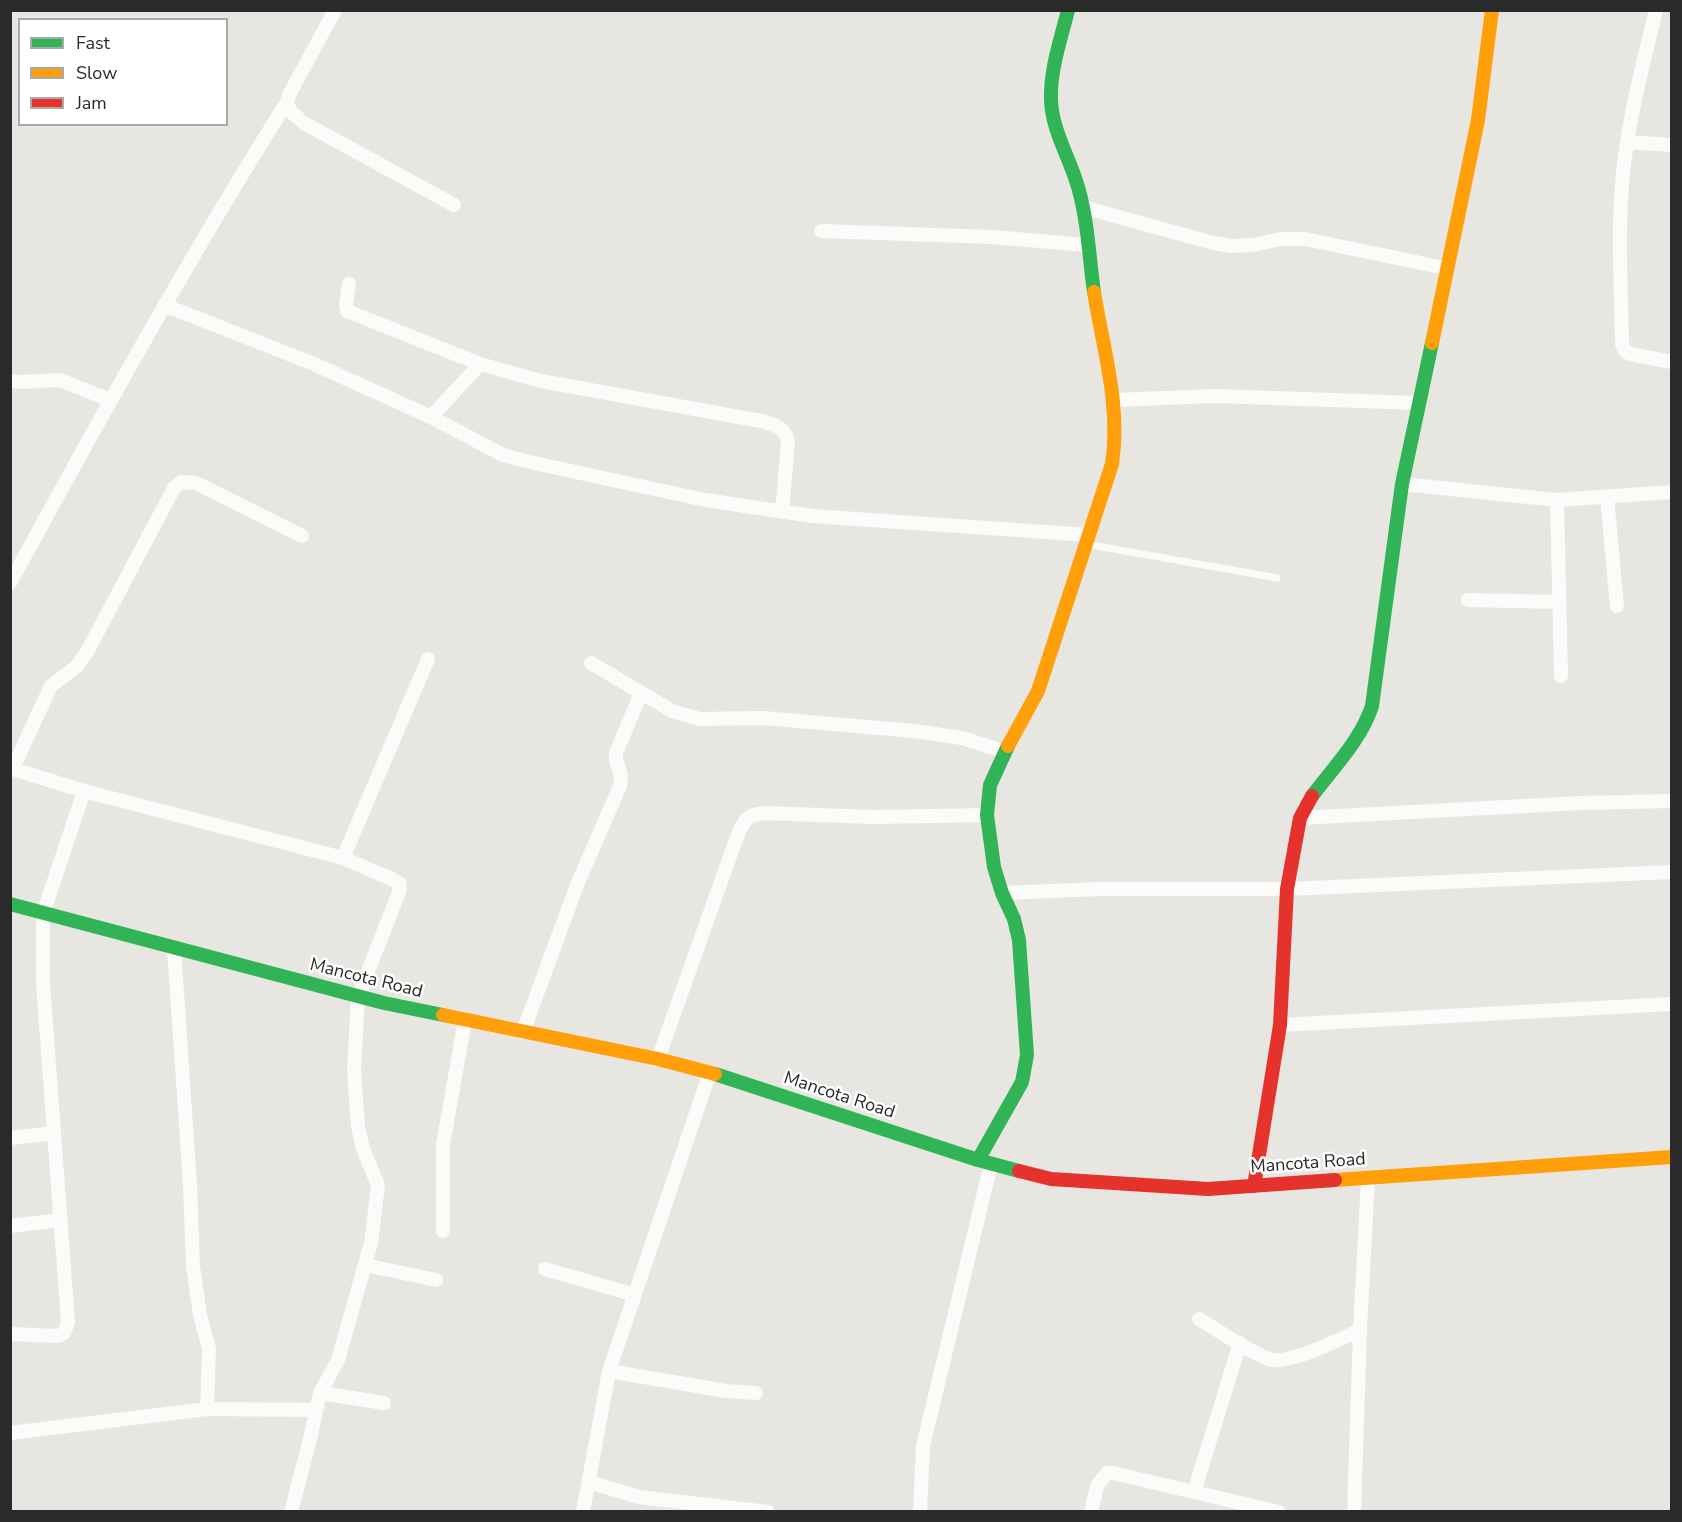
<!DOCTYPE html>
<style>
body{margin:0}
#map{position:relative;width:1682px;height:1522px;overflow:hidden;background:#e8e6e0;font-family:"Nunito Sans",sans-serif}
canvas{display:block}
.frame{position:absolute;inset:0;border:12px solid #2a2a2a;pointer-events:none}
.legend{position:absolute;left:18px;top:18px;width:210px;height:108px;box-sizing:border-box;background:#fff;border:2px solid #aaa;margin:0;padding:8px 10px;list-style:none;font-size:18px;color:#2a2a2a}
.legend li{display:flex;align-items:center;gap:12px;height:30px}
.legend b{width:30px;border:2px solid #aaa}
</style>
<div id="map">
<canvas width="1682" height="1522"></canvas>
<div class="frame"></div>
<ul class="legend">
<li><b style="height:8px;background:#30b455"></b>Fast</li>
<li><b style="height:8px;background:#ff9f0a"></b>Slow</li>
<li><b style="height:8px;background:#e5322d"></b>Jam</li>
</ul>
</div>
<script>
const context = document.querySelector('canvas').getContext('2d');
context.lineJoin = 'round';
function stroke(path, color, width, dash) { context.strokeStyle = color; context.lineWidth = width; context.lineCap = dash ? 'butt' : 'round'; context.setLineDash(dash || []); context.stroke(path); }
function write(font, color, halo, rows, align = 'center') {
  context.font = font + ' "Nunito Sans",sans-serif'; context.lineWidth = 5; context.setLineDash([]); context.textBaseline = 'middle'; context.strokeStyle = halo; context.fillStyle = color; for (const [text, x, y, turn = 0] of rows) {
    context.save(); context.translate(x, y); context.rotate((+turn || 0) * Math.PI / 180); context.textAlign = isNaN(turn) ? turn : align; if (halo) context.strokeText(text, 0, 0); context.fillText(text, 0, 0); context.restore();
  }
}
stroke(new Path2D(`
 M1086 544 1277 578`), '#fcfbfa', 7);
stroke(new Path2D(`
 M335 10 290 93 287 102 290 111 304 123 454 205
 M1656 10C1645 57 1632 103 1626 150 1616 214 1621 280 1622 344L1625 351 1630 354 1672 362
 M1627 142 1672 145
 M1083 207 1213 243 1231 246 1253 245 1281 239H1305L1445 268
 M821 231 992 237 1087 245
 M349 284 346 304 347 311 480 364
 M164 305 314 364 431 417 480 364 541 381 766 422C777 426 785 428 788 441L782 512
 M10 381 22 382 60 380 110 400
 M1114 400 1215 396 1418 403
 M431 417 503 455 534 463 705 500 812 516 1089 535
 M1402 484 1557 500 1672 492
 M1607 497 1617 606
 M1557 500 1561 676
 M10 583C99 420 188 259 287 102
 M1468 600 1559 602
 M591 663 672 711 699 719 763 718 914 731 962 738 1006 752
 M10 768 84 791 343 858 394 880 400 884 399 892 358 997 354 1071 358 1126 363 1149 378 1185 371 1243 338 1360 320 1393 310 1439 291 1512
 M13 768 51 686 77 666 87 652 174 488 181 482 196 483 302 536
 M1300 818 1581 803 1672 801
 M343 858 428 659
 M1002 893 1100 889H1287L1672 872
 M1280 1025 1672 1004
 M523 1032 577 885 620 786C624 769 614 766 616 753L641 693
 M658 1059 734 845C742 826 742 815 764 813L873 817 987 815
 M10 1138 54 1133
 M10 1226 60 1220
 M443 1231V1145L465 1020
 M365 1265 436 1280
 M545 1269 635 1295
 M1199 1319C1216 1329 1255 1356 1272 1360 1293 1363 1340 1339 1360 1330
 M10 1334 59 1336 64 1333 68 1322 43 984V914L84 791
 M609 1371 726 1391 756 1393
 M320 1393 384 1403
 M207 1409 316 1410
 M10 1433 207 1409 209 1349 200 1315 193 1266 190 1185 174 948
 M589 1482 639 1497 768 1512
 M1194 1492 1240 1343
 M583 1512 609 1371 710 1072
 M920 1512 923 1446 991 1164
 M1091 1512 1097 1486 1107 1473H1113L1279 1512
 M1354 1512 1360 1330 1368 1178`), '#fcfbfa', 14);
stroke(new Path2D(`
 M1068 10C1061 39 1050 69 1051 100 1052 131 1070 158 1078 187 1088 221 1089 257 1094 292
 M1312 796C1333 768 1361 740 1372 706L1402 484 1432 343
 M10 904 384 1003 443 1015
 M715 1074 978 1160 1019 1171
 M978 1160 1022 1082 1027 1055 1019 940 1014 919 1002 893 994 867 987 815 990 785 1008 746`), '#30b455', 14);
stroke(new Path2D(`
 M1432 343 1478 120 1492 10
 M1008 746 1038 691 1112 464C1121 406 1103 348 1094 292
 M443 1015 658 1059 715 1074
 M1335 1180 1672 1157`), '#ff9f0a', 14);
stroke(new Path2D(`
 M1019 1171 1051 1179 1208 1189 1335 1180
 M1254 1186 1280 1025 1287 889 1300 818 1312 796`), '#e5322d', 14);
write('18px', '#2a2a2a', '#fff', [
 ["Mancota Road",366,979,14],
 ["Mancota Road",839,1096,18],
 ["Mancota Road",1308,1164,-4]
]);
</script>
